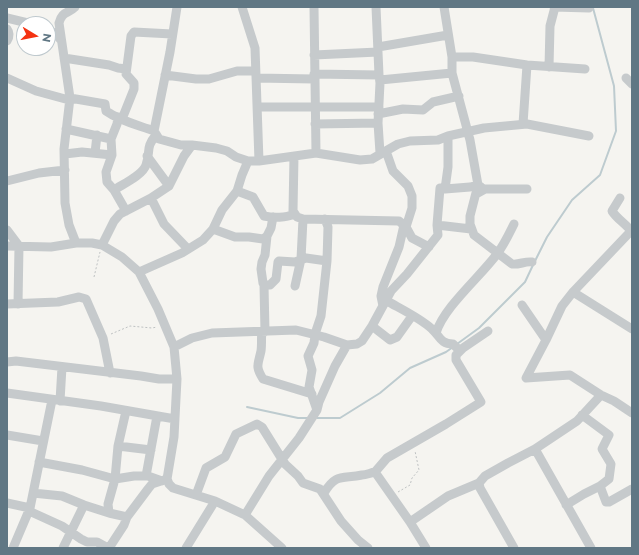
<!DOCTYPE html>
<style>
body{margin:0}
#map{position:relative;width:639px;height:555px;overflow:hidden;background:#f5f4f0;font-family:Montserrat,sans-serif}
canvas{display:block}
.frame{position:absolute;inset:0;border:8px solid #607784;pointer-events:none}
.north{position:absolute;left:16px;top:16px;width:40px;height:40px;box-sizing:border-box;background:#fff;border:1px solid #bfc9ce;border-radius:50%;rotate:100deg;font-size:11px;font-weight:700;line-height:16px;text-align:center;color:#607784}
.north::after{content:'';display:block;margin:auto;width:14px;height:18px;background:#f43211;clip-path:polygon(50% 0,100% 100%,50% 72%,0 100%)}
</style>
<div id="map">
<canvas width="639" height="555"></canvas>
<div class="frame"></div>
<div class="north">N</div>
</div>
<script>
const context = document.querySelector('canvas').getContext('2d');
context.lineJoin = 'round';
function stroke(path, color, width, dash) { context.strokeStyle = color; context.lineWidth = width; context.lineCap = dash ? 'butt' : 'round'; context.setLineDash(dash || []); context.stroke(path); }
stroke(new Path2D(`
 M535 261 547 237 572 200 600 175 616 131 614 86 593 8
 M457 344 479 328 525 282 533 265
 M247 407 298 418H308
 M317 418H340L380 393 410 368 446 352 453 347`), '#bdcbcf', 2);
stroke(new Path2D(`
 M94 277 100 252
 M111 334 130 326 152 328 157 327
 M398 492 410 485 412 478 419 470 415 451`), '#bec1c2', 1, [2, 2]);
stroke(new Path2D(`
 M75 7C68 14 62 11 59 23L70 98 64 149 65 203 69 225 76 243
 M177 7 170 52 154 131 159 139 181 145H192L216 148 227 151 236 157 248 161H259L316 153 360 160 372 159 398 144 410 141 438 140 448 136 484 128 527 124 589 136
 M242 7 255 48 259 161
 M314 7 316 153
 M376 7 379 75 380 83 378 123 380 153
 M444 7 452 57V73L470 140 478 185 470 216V224L474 235 512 264C519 265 525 261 532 262
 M554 7 589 8
 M7 18 32 24
 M7 29C10 33 10 36 7 41
 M48 30 56 34 61 40
 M378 47 448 35
 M314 55 378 52
 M452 57H473L527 65 585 69
 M64 58 109 65 118 68 126 69
 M549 67 550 26 555 7
 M314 74 379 75
 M165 75 196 79H209L237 71H255
 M7 78 36 91 69 100
 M256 78 314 79
 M626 78 632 84
 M380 80 452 73
 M70 98 105 104 106 111C120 121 138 125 154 131
 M257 107H379
 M378 114 403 109 423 110 433 102 459 96
 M118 117 117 124 111 139 112 155 106 172 107 182 114 190 126 211
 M122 119 134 89V83L126 74 131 36 134 32 172 34
 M315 124 378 123
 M523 124 527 65
 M66 129 111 139
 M386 151 393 171 408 186 412 196V208L406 227
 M95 153 97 135
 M65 154 82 152 112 155
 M147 156 169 186
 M294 156 293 211 297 217 303 219 399 221 406 227 412 238 429 247
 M7 181 39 173 65 170
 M445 189 470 187 478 185 481 187
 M114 190C123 184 143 175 146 165 151 151 145 148 156 135
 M237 191 253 197 264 216C273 218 286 218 294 214
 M476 194 485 189H527
 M151 198 164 224 188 249
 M620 198 612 211C617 219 626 224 632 232
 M437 225 471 229
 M213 229 235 237H249L263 239 267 236
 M7 230 19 246 18 304
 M102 245 114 221 120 214 151 198 169 186 184 156 192 145
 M7 246 51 247 76 243H92L102 245 122 257 139 272 158 309 174 347 177 379 174 437 167 479 169 484 173 488 215 501 245 515 282 548
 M139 272 182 253 203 240 213 229 222 210 237 191 242 175 248 161
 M264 285H270L276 279 278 262 279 261 295 262 306 258 327 261
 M295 286 301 259 303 219
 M573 292 632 329
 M387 301C401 309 420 318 432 329 440 336 440 344 453 344L460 351
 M7 304 58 302 79 297 86 299 103 338 110 373
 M522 305 546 340 526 378 570 375 601 395 614 401 632 413
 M383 306 381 296 383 287 399 247 404 225
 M372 326 390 340 397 337 412 316
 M262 331C261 337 262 345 261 351 258 365 255 366 263 379L312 394
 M265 332 264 285 263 283 261 269 262 262 265 255 267 236 271 228 273 217
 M436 333C444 307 480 277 497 254 504 245 509 234 514 224
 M546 340 562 306 573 292 631 231
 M174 347 192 338 212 333 296 330 324 337 347 345 357 344 362 341 372 326 391 291 407 274 438 235 437 225 440 188 445 189 448 167V136
 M7 362 16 361 141 376 159 379H177
 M7 393 101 406 175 419
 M60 401 62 367
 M317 410 309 387 312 370 308 356 314 343 315 334 321 316 327 261 328 227 325 219
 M7 435 43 441
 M118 446 151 450
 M535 449 591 548
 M39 462 82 470 115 479 134 476H148L162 481
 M375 472 387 458 446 424 481 402 456 360V355L463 348 488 331
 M146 476 157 416
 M479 483 480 488 514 548
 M600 486 606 502H609L632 489
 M33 493 62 496 84 505 109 513 127 517
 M324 493C336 473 342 479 362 475 366 475 370 473 375 472L410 522 426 548
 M196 495 206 468 225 457 236 434 257 424 262 427 285 464 298 476 303 483 320 489 341 521 358 540 368 548
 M7 503 30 508
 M566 505 584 494 600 486 609 479 611 464 602 449 609 435 582 415
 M29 511 62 526 81 539 87 542H97L108 548
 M109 513 108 504 115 479 118 446 126 411
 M245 515 269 476 299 438 317 410 319 402 335 366 347 345
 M410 522 448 496 479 483 485 476 508 463 535 449 577 421 601 395
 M13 548 30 508 52 400
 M63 548 84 505
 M109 548 124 525 127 517 148 489 152 484 164 480
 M186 548 215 501`), '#c6cacc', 9);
</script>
